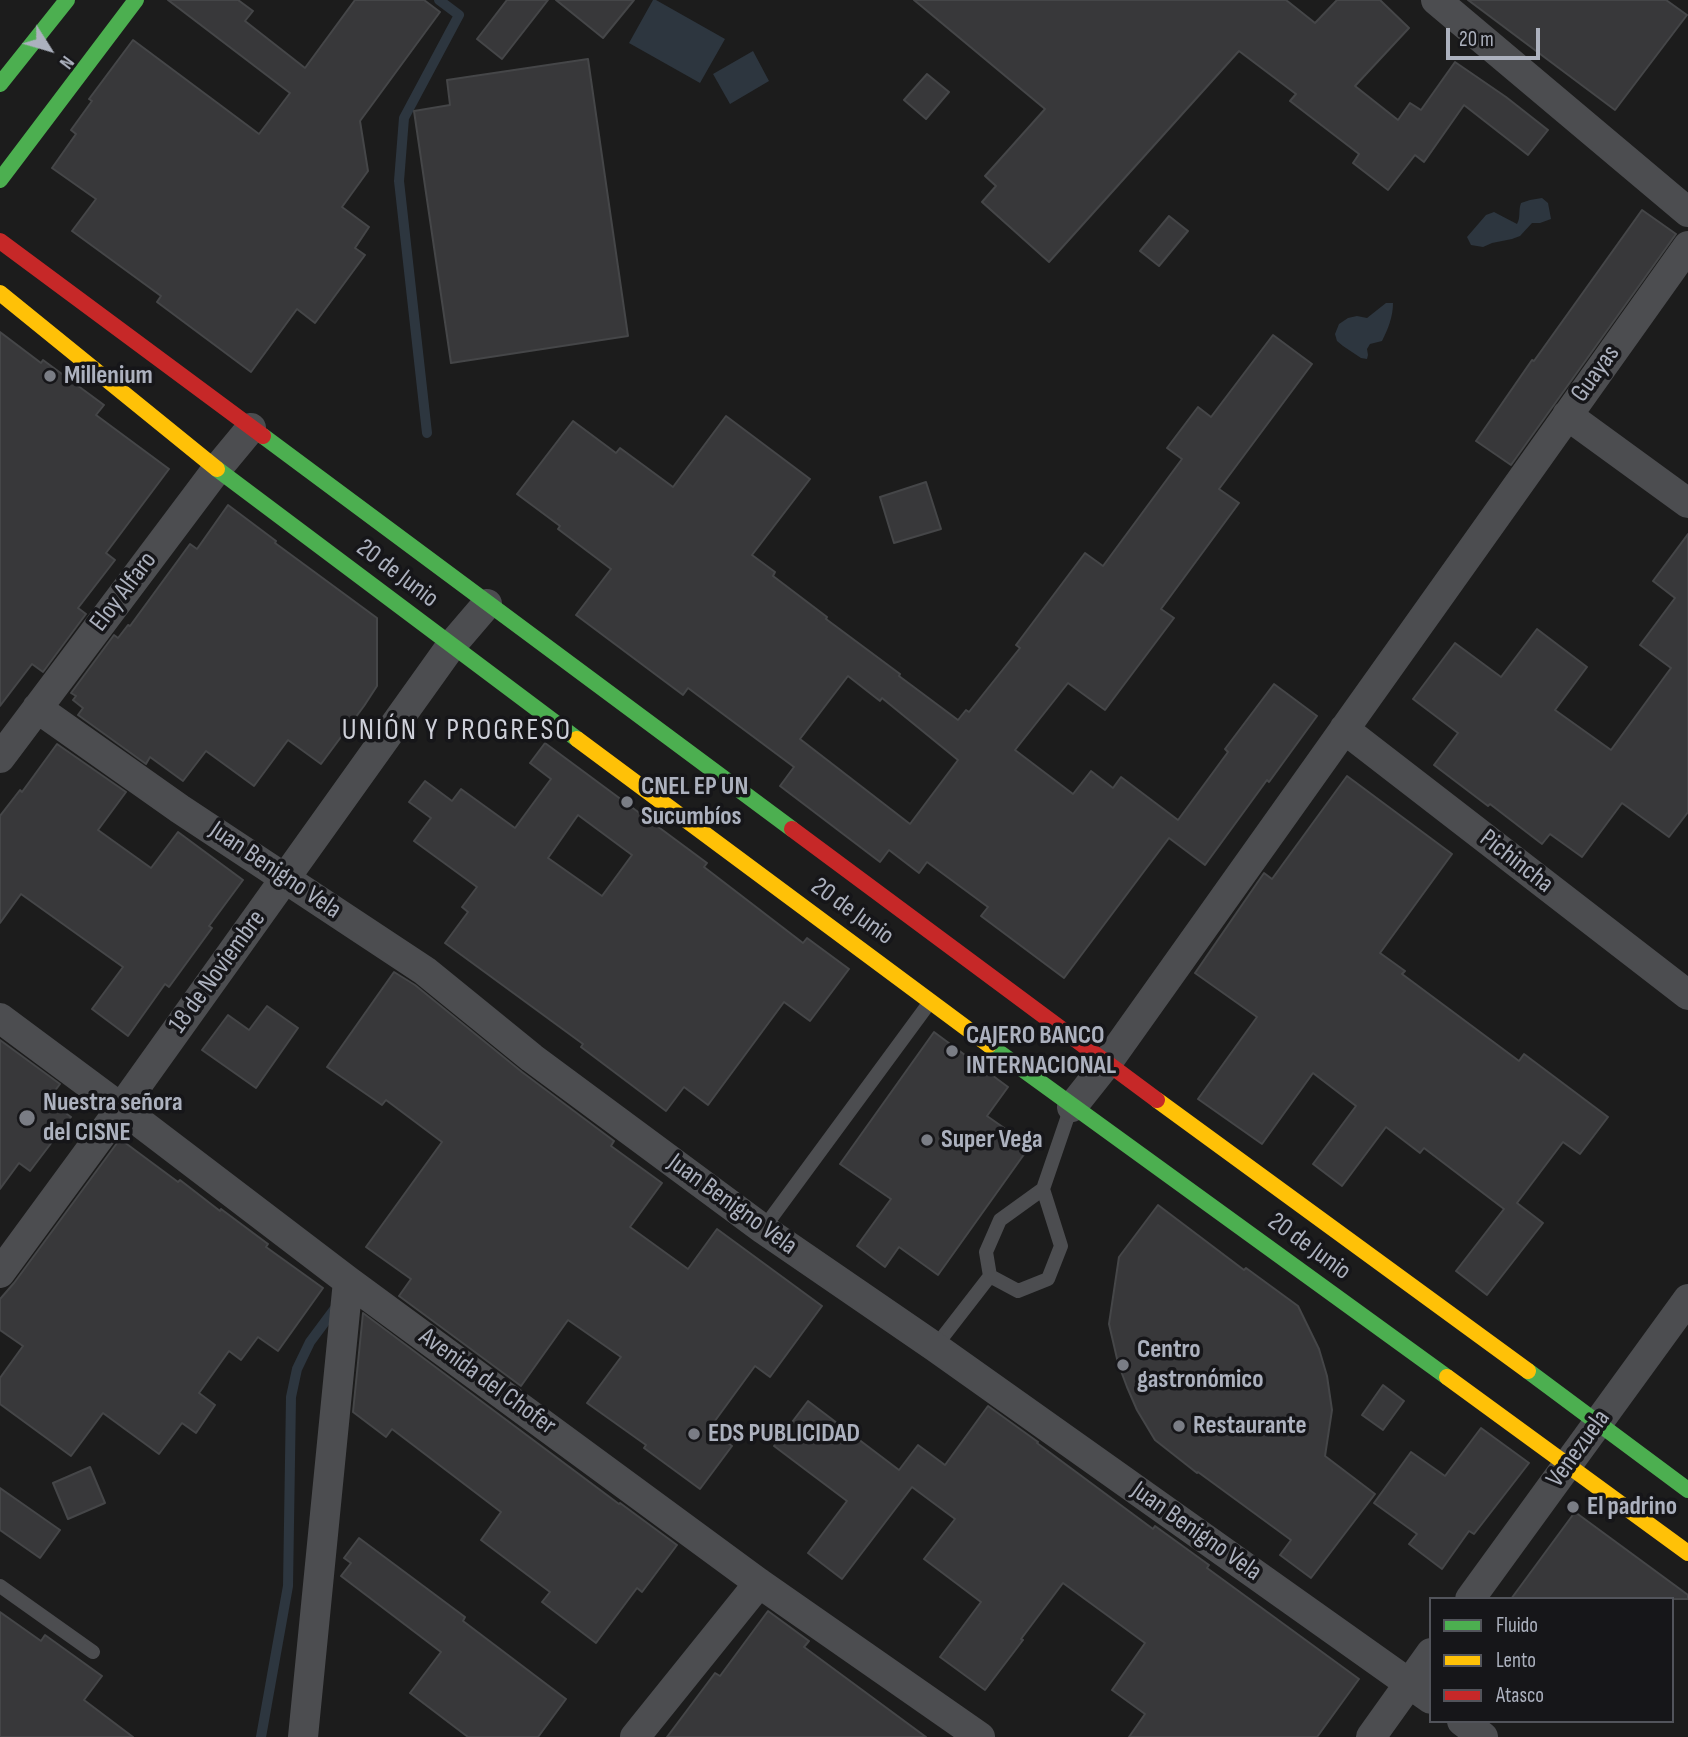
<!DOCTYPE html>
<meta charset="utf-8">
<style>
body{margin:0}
#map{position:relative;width:1688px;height:1737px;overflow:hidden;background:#1c1c1c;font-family:"Sofia Sans Condensed",sans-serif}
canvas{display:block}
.legend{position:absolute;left:1429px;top:1597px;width:245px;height:126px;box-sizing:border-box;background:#161619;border:2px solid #52545b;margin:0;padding:9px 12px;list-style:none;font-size:21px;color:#acb1be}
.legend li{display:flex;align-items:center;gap:14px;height:35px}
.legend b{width:35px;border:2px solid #52545b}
.north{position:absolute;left:14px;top:14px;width:70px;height:70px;-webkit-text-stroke:5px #161619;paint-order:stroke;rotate:127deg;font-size:19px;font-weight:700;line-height:28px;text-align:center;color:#acb1be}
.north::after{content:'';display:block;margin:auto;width:24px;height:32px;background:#acb1be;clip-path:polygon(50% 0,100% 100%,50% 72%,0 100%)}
.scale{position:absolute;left:1446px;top:28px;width:94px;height:32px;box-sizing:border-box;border:4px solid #acb1be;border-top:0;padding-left:9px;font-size:21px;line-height:24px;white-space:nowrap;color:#acb1be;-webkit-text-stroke:5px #161619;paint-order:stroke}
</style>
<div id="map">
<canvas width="1688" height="1737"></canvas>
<ul class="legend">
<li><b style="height:9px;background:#4caf50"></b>Fluido</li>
<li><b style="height:9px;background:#ffc107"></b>Lento</li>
<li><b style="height:9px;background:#c62828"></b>Atasco</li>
</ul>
<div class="north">N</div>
<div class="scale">20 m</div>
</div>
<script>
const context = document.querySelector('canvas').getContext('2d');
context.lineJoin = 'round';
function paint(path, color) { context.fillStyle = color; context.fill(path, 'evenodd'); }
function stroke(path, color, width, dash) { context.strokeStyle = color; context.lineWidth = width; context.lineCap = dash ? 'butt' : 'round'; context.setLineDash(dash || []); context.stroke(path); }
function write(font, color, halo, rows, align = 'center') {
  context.font = font + ' "Sofia Sans Condensed",sans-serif'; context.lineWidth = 7; context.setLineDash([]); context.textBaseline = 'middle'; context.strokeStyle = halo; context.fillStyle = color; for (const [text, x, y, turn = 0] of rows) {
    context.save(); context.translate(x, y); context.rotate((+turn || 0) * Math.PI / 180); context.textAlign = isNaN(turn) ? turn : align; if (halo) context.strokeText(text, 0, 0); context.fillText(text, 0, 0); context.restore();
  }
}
paint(new Path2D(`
 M653 0H656L725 39 700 83 629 43Z
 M753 51 769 81 730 104 713 74Z
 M1542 198 1548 203 1551 219 1540 223H1532L1520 236 1512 239 1492 243 1483 247 1471 245 1467 237 1486 215 1494 212 1517 224C1521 217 1518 211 1521 203L1530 200Z
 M1386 303H1393C1393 317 1388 329 1382 341L1370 344 1367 349 1368 355 1367 359 1361 358 1343 346 1337 341 1335 334 1339 324 1348 318 1357 316 1367 318Z`), '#2d363f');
stroke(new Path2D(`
 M427 433 399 181 404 118 459 15 439 0
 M261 1737 288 1586 291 1397 297 1369 310 1342 336 1307`), '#2d363f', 10);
const building = new Path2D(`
 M168 0H238L253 11 245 21 305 68 355 0H424L440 12 360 121 368 171 342 207 369 227 355 248 365 255 315 323 297 309 251 372 157 302 161 296 72 231 96 199 52 168 76 134 71 130 92 101 89 99 133 40 259 134 290 93Z
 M507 0H548L502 59 477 39Z
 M556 0H634L603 38Z
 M914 0H1286L1315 23 1337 0H1380L1409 28 1355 86 1398 120 1410 103 1421 110 1455 62 1506 97 1548 130 1528 155 1464 105 1424 162 1415 155 1388 190 1353 163 1359 154 1290 101 1296 94 1239 51 1049 262 982 202 996 186 985 176 1045 109Z
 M1468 0H1666L1687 15 1615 110Z
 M588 59 628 336 451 363 414 111 450 105 447 80Z
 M927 74 949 92 926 119 904 100Z
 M1642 210 1676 234 1511 465 1476 441 1532 360 1534 361Z
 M1169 216 1188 231 1159 266 1140 251Z
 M0 332 41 363 43 360 104 405 96 415 169 469 106 553 115 560 78 608 86 614 43 672 32 664 0 706Z
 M1273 335 1312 364 1219 489 1239 503 1161 609 1174 618 1105 710 1068 683 1015 750 1073 794 1091 771 1113 788 1121 777 1178 820 1228 752 1225 749 1274 684 1317 716 1269 782 1267 780 1205 865 1169 838 1064 978 981 916 988 907 927 862 919 873 889 850 880 862 780 786 794 767 688 688 683 695 576 615 611 569 558 529 560 526 517 494 573 421 616 453 620 448 673 487 726 416 810 479 752 555 775 572 773 576 827 617 826 619 900 674 899 676 958 720 966 710 969 712 1020 648 1016 645 1085 553 1103 566 1182 459 1167 448 1198 407 1211 417ZM848 676 880 701 882 698 958 760 910 824 800 739Z
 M926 482 941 529 894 543 880 497Z
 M228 505 276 541 275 543 377 618V686L364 706 321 764 288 740 254 786 206 751 183 781 150 757 146 764 78 715 83 708 73 700 76 696 71 693 114 635 118 638 128 625 130 626 190 544 197 549Z
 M1688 534V812L1669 837 1622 803 1582 857 1550 834 1542 844 1490 804 1488 806 1434 765 1458 733 1413 699 1455 643 1501 677 1537 629 1587 667 1555 710 1611 750 1671 668 1640 645 1675 598 1653 581Z
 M545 743 707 863 704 867 803 943 807 938 849 969 810 1021 784 1002 708 1105 684 1087 666 1111 581 1047 583 1044 445 943 468 912 462 907 477 887 414 841 431 818 409 802 425 781 452 801 461 789 515 828 551 779 530 763ZM578 815 632 855 602 896 548 858Z
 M57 744 126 792 98 830 151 868 178 832 243 880 209 926 212 928 169 987 165 984 128 1036 92 1009 123 967 21 894 0 923V816L20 790 22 792Z
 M1347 776 1452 854 1380 953 1405 971 1402 974 1519 1061 1524 1054 1608 1117 1580 1154 1563 1142 1517 1203 1543 1223 1487 1295 1456 1271 1504 1209 1424 1148 1420 1153 1386 1127 1342 1186 1313 1164 1356 1106 1313 1073 1262 1144 1198 1099 1257 1017 1195 973 1264 873 1272 879Z
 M394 972 415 985 522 1072 614 1141 611 1146 662 1183 630 1227 688 1269 717 1229 822 1306 770 1377 755 1366 709 1429 732 1446 700 1489 644 1448 646 1445 587 1403 621 1357 568 1320 521 1386 399 1296 411 1279 366 1247 442 1142 386 1100 382 1105 327 1067Z
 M267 1006 298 1028 256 1088 202 1050 228 1015 249 1030Z
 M934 1032 1008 1087 987 1116 1030 1146 938 1275 899 1247 885 1267 857 1246 891 1199 840 1164Z
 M0 1040 60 1084 48 1100 71 1117 30 1171 19 1163 0 1189Z
 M120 1139 178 1182 180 1180 220 1211 221 1209 268 1244 266 1247 323 1288 278 1351 258 1337 241 1360 229 1351 199 1393 215 1405 196 1433 182 1423 159 1454 103 1413 71 1456 0 1404V1378L23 1346 0 1330V1299L14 1283Z
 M1158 1205 1244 1270 1246 1268 1298 1306 1319 1349 1327 1376 1332 1410 1325 1456 1375 1494 1311 1578 1280 1555 1291 1540 1198 1472 1197 1473 1155 1440 1137 1410 1127 1387 1118 1363 1109 1324 1119 1257Z
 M363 1313 619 1504 620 1503 677 1545 642 1592 637 1588 596 1643 542 1602 550 1592 481 1540 501 1512 392 1429 386 1437 353 1412Z
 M1383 1385 1404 1401 1383 1430 1362 1415Z
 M808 1401 899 1470 918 1445 945 1465 988 1406 1038 1442 1037 1443 1153 1529 1155 1526 1209 1565 1207 1568 1359 1679 1317 1737H1129L1145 1714 1112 1690 1145 1643 1063 1583 1021 1639 1023 1640 985 1690 940 1657 981 1602 924 1559 955 1519 912 1487 842 1579 808 1553 847 1501 774 1446Z
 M1481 1428 1529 1463 1474 1534 1469 1531 1442 1569 1409 1544 1417 1534 1374 1503 1411 1452 1445 1476Z
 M90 1467 105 1503 68 1519 53 1483Z
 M0 1488 60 1530 40 1558 0 1530Z
 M1575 1512 1688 1595V1599H1511Z
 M359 1538 465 1617 463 1621 566 1699 538 1737H468L410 1693 441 1652 341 1576 351 1563 344 1558Z
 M768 1611 809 1641 804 1647 926 1737H667L715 1673 720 1676Z
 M0 1612 41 1641 45 1635 102 1676 84 1700 133 1737H0Z`);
paint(building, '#38383a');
stroke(building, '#454648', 2);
stroke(new Path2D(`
 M763 1229 930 1002
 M990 1276 1018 1291 1048 1279 1061 1246 1043 1189
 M935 1347 990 1276 986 1252 1000 1220 1043 1189 1070 1110
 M0 1586 93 1652`), '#4c4d50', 14);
stroke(new Path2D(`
 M1436 0 1688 212
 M1567 415 1688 503
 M37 708 180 809 425 971 532 1058 763 1229 935 1347 1431 1699
 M1344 729 1688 995
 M0 758 217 469 251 428
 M0 1018 121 1108 348 1281 759 1583 980 1737
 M1072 1107 1107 1063 1688 246
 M0 1273 121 1108 451 646 487 604
 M1470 1599 1688 1299
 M1462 1721 1483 1737
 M303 1737 348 1281
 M635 1737 759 1583
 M1371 1737 1431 1653`), '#4c4d50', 30);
stroke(new Path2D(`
 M0 84 67 0
 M0 180 136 0
 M263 436 792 829
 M217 469 577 739
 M989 1045 1447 1377
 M1528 1371 1688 1490`), '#4caf50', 16);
stroke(new Path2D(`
 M0 293 217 469
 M577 739 989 1045
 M1157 1100 1528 1371
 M1447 1377 1688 1553`), '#ffc107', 16);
stroke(new Path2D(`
 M0 241 263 436
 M792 829 1157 1100`), '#c62828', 16);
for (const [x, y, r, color] of [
 [50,376,7,"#7a7d85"],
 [627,802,7,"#7a7d85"],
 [952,1051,7,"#7a7d85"],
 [27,1118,9,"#7a7d85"],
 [927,1140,7,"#7a7d85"],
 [1123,1365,7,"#7a7d85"],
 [1179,1426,7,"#7a7d85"],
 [694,1434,7,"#7a7d85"],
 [1573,1507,7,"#7a7d85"]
]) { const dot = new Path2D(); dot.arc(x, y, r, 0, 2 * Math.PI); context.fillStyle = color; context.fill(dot); stroke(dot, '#161619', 2.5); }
write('26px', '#acb1be', '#161619', [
 ["Guayas",1596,374,-54],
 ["20 de Junio",397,574,37],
 ["Eloy Alfaro",124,592,-53],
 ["Pichincha",1516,862,38],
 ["Juan Benigno Vela",275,871,34],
 ["20 de Junio",852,912,36],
 ["18 de Noviembre",218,972,-54],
 ["Juan Benigno Vela",732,1205,36],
 ["20 de Junio",1309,1247,36],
 ["Avenida del Chofer",487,1382,36],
 ["Venezuela",1579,1449,-54],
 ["Juan Benigno Vela",1196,1532,35]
]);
write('bold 26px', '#acb1be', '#161619', [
 ["Millenium",64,376],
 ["CNEL EP UN",641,787],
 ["Sucumbíos",641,817],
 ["CAJERO BANCO",966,1036],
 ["INTERNACIONAL",966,1066],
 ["Nuestra señora",43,1103],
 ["del CISNE",43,1133],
 ["Super Vega",941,1140],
 ["Centro",1137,1350],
 ["gastronómico",1137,1380],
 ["Restaurante",1193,1426],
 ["EDS PUBLICIDAD",708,1434],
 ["El padrino",1587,1507]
], 'left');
context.letterSpacing = '2px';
write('30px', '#ced0d9', '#161619', [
 ["UNIÓN Y PROGRESO",457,731]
]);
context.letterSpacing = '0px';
</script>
